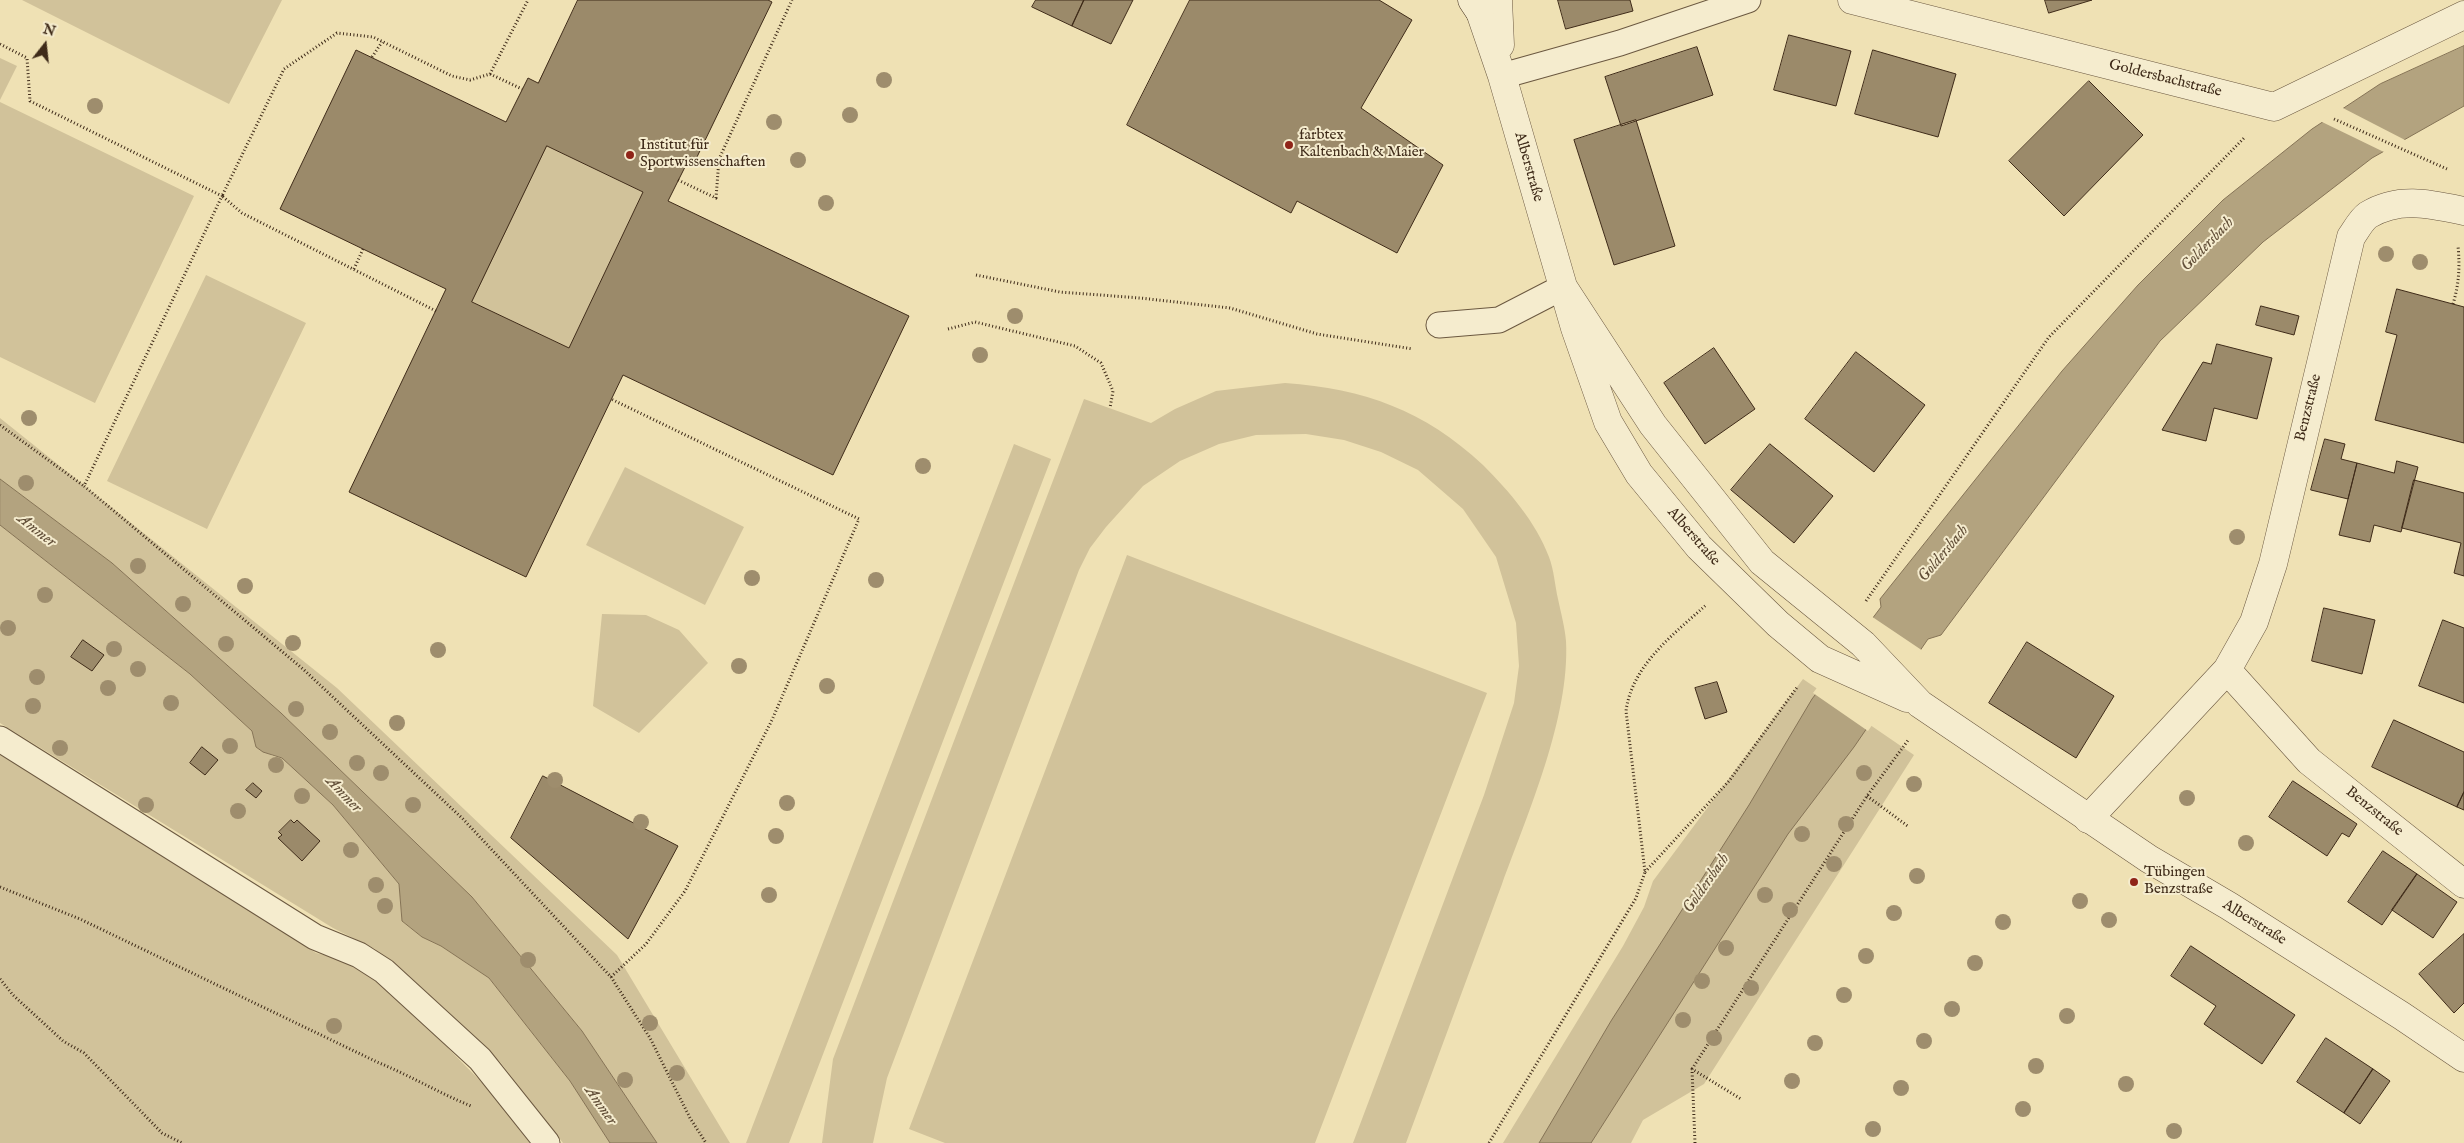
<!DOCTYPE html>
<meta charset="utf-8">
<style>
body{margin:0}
#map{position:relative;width:2464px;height:1143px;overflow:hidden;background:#efe1b4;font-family:"IM FELL English",serif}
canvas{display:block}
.north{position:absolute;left:20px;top:20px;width:50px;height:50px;-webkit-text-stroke:4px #f5ecce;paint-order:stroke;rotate:16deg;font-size:14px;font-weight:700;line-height:20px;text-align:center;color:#3f2b19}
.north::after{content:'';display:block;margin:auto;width:18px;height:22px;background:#3f2b19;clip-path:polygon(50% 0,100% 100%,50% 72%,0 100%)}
</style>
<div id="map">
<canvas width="2464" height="1143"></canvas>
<div class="north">N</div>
</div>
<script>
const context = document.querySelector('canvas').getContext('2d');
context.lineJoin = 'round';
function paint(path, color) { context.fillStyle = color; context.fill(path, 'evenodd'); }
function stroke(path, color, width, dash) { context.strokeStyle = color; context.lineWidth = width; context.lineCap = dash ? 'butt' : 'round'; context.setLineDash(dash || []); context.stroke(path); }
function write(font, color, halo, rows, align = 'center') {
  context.font = font + ' "IM FELL English",serif'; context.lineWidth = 4; context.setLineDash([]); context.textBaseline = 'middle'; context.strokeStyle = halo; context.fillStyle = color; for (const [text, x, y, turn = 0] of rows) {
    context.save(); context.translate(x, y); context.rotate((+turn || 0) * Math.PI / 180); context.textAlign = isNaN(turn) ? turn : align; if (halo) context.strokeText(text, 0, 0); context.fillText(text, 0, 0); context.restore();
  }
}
paint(new Path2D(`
 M22 0H282L229 104Z
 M0 58 17 66 0 100Z
 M0 102 194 196 95 403 0 357Z
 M547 146 643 192 569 348 472 302Z
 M206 275 306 323 207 529 107 481Z
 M1285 383C1365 389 1424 410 1483 465 1509 491 1536 522 1549 557 1554 570 1555 586 1558 599 1561 613 1565 628 1566 641 1570 717 1528 813 1502 884 1470 970 1438 1057 1406 1143H1353L1484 795 1514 703 1519 666 1516 623 1496 557 1463 509 1418 470 1381 452 1344 440 1306 434 1256 435 1219 444 1180 461 1143 486 1106 527 1090 548 1079 570 887 1078 873 1143H822L833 1059 1084 399 1151 423 1175 409 1216 391Z
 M0 418 337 688 617 955 730 1143H657L582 1031 472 897 281 713 112 563 0 479Z
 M1014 444 1051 459 789 1143H746Z
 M625 467 744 527 705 605 586 545Z
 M0 525 190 674 252 731 256 747 273 756 282 758 333 805 399 884 402 921 422 937 441 946 489 978 570 1081 610 1143H563L501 1063 443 1007 375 949 333 928 0 723Z
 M1127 555 1487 693 1315 1143H945L909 1129Z
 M602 614 646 615 679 630 708 663 639 733 593 706Z
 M1803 679 1914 755 1704 1084 1643 1120 1631 1143H1503L1623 946 1644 907 1653 881Z
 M0 753 316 953 345 960 386 985 500 1101 533 1143H0Z`), '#d1c29a');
const water = new Path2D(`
 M2464 46V106L2372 158 2263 242 2160 341 1941 635 1928 639 1854 747 1788 834 1591 1143H1539L1611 1021 1749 805 1812 699 1881 607 1880 599 2062 371 2138 285 2223 200 2312 129 2380 84Z
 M0 479 112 563 281 713 472 897 582 1031 657 1143H610L570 1081 489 978 441 946 422 937 402 921 399 884 333 805 282 758 263 752 256 747 252 731 190 674 0 525Z`);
paint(water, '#b3a37f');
stroke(water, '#857356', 1);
paint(new Path2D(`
 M2341 107 2407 141 2386 153 2320 121Z
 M1871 616 1923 651 1868 731 1813 693Z`), '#efe1b4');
const building = new Path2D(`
 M578 0H768L772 2 696 159 690 157 668 201 909 316 833 475 623 375 526 577 349 492 446 289 280 209 356 50 506 122 528 78 538 83ZM547 146 643 192 569 348 472 302Z
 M1036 0H1084L1072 26 1032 7Z
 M1084 0H1133L1111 44 1072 26Z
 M1190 0H1379L1412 20 1361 108 1443 165 1397 253 1297 201 1291 213 1127 125Z
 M1558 0H1630L1633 11 1566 29Z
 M2045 0H2092L2049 13Z
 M1789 35 1851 51 1836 106 1774 90Z
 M1697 47 1713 95 1621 126 1605 77Z
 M1873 50 1956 74 1938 137 1855 114Z
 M2089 81 2143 135 2064 216 2009 161Z
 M1636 120 1675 246 1614 265 1574 140Z
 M2397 289 2464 307V443L2375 420 2397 335 2386 332Z
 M2261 306 2299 316 2294 335 2256 325Z
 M2217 344 2272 358 2257 419 2214 408 2206 441 2162 430 2203 362 2211 364Z
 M1714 348 1755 409 1705 444 1664 383Z
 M1856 352 1925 405 1874 472 1805 419Z
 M2325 439 2345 444 2341 459 2357 463 2348 499 2311 490Z
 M1770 444 1833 496 1794 543 1731 490Z
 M2397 461 2418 467 2401 532 2374 525 2370 542 2339 535 2357 463 2394 473Z
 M2414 480 2464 493V576L2454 573 2461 543 2402 528Z
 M2324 608 2375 620 2362 674 2312 661Z
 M2443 620 2464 628V703L2419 686Z
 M83 640 104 655 92 671 71 657Z
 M2027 642 2114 696 2076 758 1989 703Z
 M1717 682 1727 712 1705 719 1695 688Z
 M2394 720 2464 752V792L2457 807 2372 767Z
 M202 747 218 760 205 775 190 763Z
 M543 776 678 846 628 939 511 838Z
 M2293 781 2357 824 2349 837 2342 833 2327 856 2269 817Z
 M253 783 262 791 256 798 246 790Z
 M2464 792V810L2457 807Z
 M291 820 294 823 297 820 320 841 302 861 278 838 282 835 279 832Z
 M2383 851 2417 874 2382 925 2348 902Z
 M2417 874 2457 902 2433 938 2392 910Z
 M2464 934V1003L2454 1013 2419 974Z
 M2191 946 2295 1015 2262 1064 2204 1024 2216 1006 2171 976Z
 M2326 1038 2373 1069 2344 1113 2297 1082Z
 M2373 1069 2390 1081 2360 1124 2344 1113Z`);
paint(building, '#9b8a6a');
stroke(building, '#3f2b19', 1);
const service = new Path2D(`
 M1502 76 1620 43 1748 0
 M1439 325 1499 320 1563 287
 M0 739 315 937 359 955 384 971 480 1059 547 1143`);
const minor = new Path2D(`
 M1852 0 2274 107 2464 15
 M2227 670 2309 761 2464 884
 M2088 819 2227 670 2254 622 2273 564 2351 237C2356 230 2361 220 2368 215 2399 196 2431 204 2464 211`);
const tertiary = new Path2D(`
 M1476 0 1502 76 1575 328 1608 422 1639 474 1699 547 1778 624 1820 659 1907 698
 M1498 0 1500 45
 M1563 287 1653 425 1762 562 1863 644 1920 704 2149 859 2229 906 2402 1016 2464 1058`);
const secondary = new Path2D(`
 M1472 0 1480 12`);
stroke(service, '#6b5840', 27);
stroke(minor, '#6b5840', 29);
stroke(tertiary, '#6b5840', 29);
stroke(secondary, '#3f2b19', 29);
stroke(new Path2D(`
 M0 44 27 58 30 101 222 196 84 486 303 669 463 819 611 977 650 1038 690 1118 706 1143
 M372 57 382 42
 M490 74 522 89
 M2334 119 2447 169
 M678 180 716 198 719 159 792 0
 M354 269 363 249
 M976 275 1060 292 1140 298 1230 308 1317 334 1413 349
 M2453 304C2459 284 2460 267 2458 246
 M436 311 242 213 222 196 284 69 337 33 373 37 452 76 470 80 490 74 528 0
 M948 329 975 322 1075 346 1101 363 1113 391 1110 408
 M0 425 84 486
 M1866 601 2049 337 2245 137
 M1867 796 1909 827
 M1645 872 1729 781 1798 686
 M0 887 80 919 377 1062C409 1075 439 1093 471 1106
 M611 977 646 944 685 891 772 720 859 519 611 399
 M0 979 13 995 63 1041 84 1053 162 1133 182 1143
 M1692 1069 1867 796 1909 739
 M1489 1143 1636 898 1645 872 1626 711C1632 665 1674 634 1706 605
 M1695 1143 1692 1069 1741 1099`), '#3f2b19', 3, [1, 2.5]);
stroke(service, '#f5ecce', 25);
stroke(minor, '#f5ecce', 28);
stroke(tertiary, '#f5ecce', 28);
stroke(secondary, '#f5ecce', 28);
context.fillStyle = '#9e8d6d';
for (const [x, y] of [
 [884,80],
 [95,106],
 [850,115],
 [774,122],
 [798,160],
 [826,203],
 [2386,254],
 [2420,262],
 [1015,316],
 [980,355],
 [29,418],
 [923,466],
 [26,483],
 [2237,537],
 [138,566],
 [752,578],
 [876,580],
 [245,586],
 [45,595],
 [183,604],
 [8,628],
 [293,643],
 [226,644],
 [114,649],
 [438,650],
 [739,666],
 [138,669],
 [37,677],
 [827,686],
 [108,688],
 [171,703],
 [33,706],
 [296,709],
 [397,723],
 [330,732],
 [230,746],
 [60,748],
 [357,763],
 [276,765],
 [381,773],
 [1864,773],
 [555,780],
 [1914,784],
 [302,796],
 [2187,798],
 [787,803],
 [146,805],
 [413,805],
 [238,811],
 [641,822],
 [1846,824],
 [1802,834],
 [776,836],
 [2246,843],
 [351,850],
 [1834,864],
 [1917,876],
 [376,885],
 [769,895],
 [1765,895],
 [2080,901],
 [385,906],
 [1790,910],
 [1894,913],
 [2109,920],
 [2003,922],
 [1726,948],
 [1866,956],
 [528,960],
 [1975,963],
 [1702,981],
 [1751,988],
 [1844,995],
 [1952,1009],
 [2067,1016],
 [1683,1020],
 [650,1023],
 [334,1026],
 [1714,1038],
 [1924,1041],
 [1815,1043],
 [2036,1066],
 [677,1073],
 [625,1080],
 [1792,1081],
 [2126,1084],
 [1901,1088],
 [2023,1109],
 [1873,1129],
 [2174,1131]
]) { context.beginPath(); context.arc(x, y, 8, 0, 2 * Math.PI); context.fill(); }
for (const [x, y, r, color] of [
 [1289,145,5,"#8f2418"],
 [630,155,5,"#8f2418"],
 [2134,882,5,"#8f2418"]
]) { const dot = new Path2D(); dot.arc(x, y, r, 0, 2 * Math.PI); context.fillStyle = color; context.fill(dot); stroke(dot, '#f5ecce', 2); }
write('15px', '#3f2b19', '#f5ecce', [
 ["Goldersbachstraße",2165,79,14],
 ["Alberstraße",1528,167,74],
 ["Benzstraße",2309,408,-76],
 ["Alberstraße",1693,537,49],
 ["Benzstraße",2374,812,39],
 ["Alberstraße",2254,923,32]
]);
write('15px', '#3f2b19', '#f5ecce', [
 ["farbtex",1299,136],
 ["Kaltenbach & Maier",1299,153],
 ["Institut für",640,146],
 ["Sportwissenschaften",640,163],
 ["Tübingen",2144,873],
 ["Benzstraße",2144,890]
], 'left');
write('italic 16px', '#624f38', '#f5ecce', [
 ["Goldersbach",2208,245,-46],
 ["Ammer",36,531,38],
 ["Goldersbach",1944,554,-50],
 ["Ammer",343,795,46],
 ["Goldersbach",1707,884,-55],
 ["Ammer",600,1106,55]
]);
</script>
